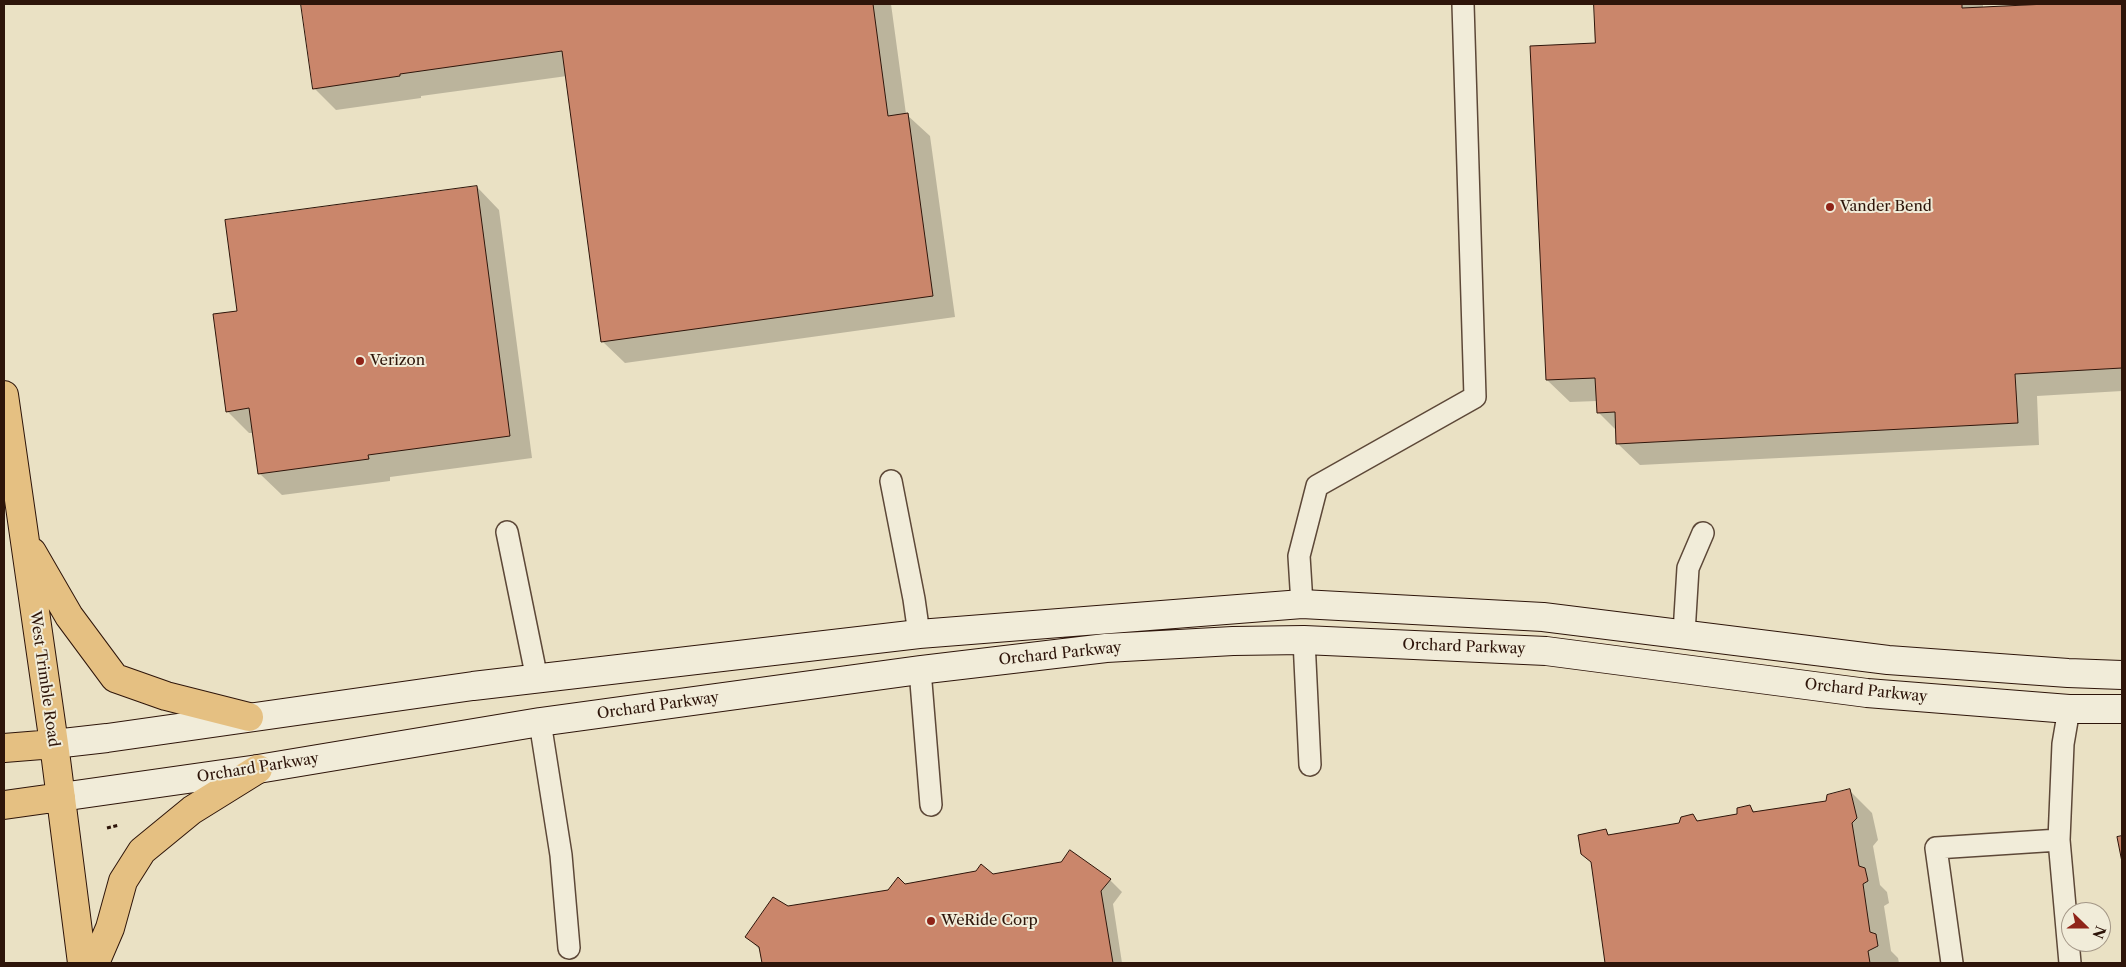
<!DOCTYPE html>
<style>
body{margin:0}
#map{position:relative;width:2126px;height:967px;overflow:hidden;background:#eae1c4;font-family:"Libre Caslon Text",serif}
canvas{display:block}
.frame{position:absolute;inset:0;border:5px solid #2e150a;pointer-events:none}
.north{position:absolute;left:2061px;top:902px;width:50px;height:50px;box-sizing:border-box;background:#f1ecd9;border:1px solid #a39686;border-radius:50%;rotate:112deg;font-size:14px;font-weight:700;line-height:20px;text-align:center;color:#2e150a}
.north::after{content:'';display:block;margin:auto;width:18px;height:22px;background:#8f2418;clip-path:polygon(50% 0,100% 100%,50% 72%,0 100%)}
</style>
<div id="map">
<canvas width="2126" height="967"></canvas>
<div class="frame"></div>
<div class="north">N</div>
</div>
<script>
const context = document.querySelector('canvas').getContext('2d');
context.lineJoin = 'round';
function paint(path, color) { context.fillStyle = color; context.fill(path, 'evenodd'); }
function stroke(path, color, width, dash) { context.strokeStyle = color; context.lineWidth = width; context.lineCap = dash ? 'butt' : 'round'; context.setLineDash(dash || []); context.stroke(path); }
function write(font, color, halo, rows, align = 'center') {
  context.font = font + ' "Libre Caslon Text",serif'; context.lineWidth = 4; context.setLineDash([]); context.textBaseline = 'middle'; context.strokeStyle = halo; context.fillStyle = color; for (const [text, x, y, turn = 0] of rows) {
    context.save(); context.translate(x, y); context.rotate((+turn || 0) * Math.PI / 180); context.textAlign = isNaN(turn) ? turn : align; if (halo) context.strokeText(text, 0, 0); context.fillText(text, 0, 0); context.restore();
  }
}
paint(new Path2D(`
 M302 4H891L906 114 930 136 955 317 625 363 602 341 567 76 421 96V98L336 110 314 88Z
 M1595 4H1983V8L2072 4H2122V391L2037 396 2039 445 1640 465 1617 443V431L1598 412 1597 401 1570 402 1547 380 1597 44Z
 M477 187 499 210 532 458 390 477V481L282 495 259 473 254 433H249L227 411 238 312Z
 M1850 791 1872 813 1878 840 1873 846 1880 885 1887 892 1889 903 1884 906 1891 951 1898 958 1899 963H1606L1592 863 1582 853 1606 831 1610 836 1680 824 1693 816 1699 822 1738 815 1750 807 1756 813 1827 802Z
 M993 875 1110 880 1122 892 1113 904 1122 963H763L761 951 747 937 788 907 889 892 905 885Z`), '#0003');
const building = new Path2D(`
 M301 4H873L888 116 908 113 933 296 601 342 562 51 400 74V76L313 89Z
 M1594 4H1962V8L2047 4H2122V368L2015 374 2018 423 1616 444 1615 412 1597 413 1595 378 1546 380 1530 46 1595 43Z
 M477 186 510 436 368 455 369 459 258 474 249 408 226 412 213 314 237 311 225 220Z
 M1850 789 1857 818 1852 823 1859 866 1865 868 1868 881 1863 884 1870 932 1876 934 1878 946 1868 951 1870 963H1605L1591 862 1581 854 1578 835 1606 829 1608 835 1679 823 1681 817 1693 814 1697 821 1737 814V808L1750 805 1753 812 1826 801 1827 795Z
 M2122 836V862L2117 837Z
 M1070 850 1111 879 1101 891 1113 963H762L759 947 745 937 773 897 788 906 888 890 898 877 905 884 976 871 981 864 993 874 1061 862Z`);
paint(building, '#ca866b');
stroke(building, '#2e150a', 1);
const lane = new Path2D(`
 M891 481 914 599 919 634
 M507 532 537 679
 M1302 604 1299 556 1317 486 1475 397 1463 4
 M1684 633 1688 568 1703 533
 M1304 640 1310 765
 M920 670 931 805
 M2069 709 2063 744 2059 840 2070 963
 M540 722 561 855 569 948
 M1952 963 1936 848 2059 840`);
const secondary = new Path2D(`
 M54 744 107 738 473 686 919 634 1302 604 1543 617 1888 660 2068 673 2122 675
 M61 797 258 769 540 722 920 670 1106 648 1233 641 1304 640 1546 651 1867 693 2069 709H2122`);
const primary = new Path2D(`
 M4 395 54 744 82 963
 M32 552 69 616 115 678 166 696 249 717
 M4 748 54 744
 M4 805 61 797
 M95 963 110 928 123 881 142 851 192 810 258 769`);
stroke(lane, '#5d4838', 24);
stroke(secondary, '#2e150a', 30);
stroke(primary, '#2e150a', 30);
stroke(new Path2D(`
 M107 828 119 825`), '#2e150a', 3, [4, 2.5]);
stroke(lane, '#f1ecd9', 21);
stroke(secondary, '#f1ecd9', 28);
stroke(primary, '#e5c082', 28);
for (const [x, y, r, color] of [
 [1830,207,5,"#8f2418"],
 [360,361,5,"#8f2418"],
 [931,921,5,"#8f2418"]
]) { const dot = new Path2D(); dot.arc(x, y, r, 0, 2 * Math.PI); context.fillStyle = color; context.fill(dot); stroke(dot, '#f1ecd9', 2); }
write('15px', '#2e150a', '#f1ecd9', [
 ["Vander Bend",1840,207],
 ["Verizon",370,361],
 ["WeRide Corp",941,921]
], 'left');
write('15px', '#2e150a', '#f1ecd9', [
 ["Orchard Parkway",1464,647,2],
 ["Orchard Parkway",1060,654,-6],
 ["West Trimble Road",44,679,82],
 ["Orchard Parkway",1866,691,6],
 ["Orchard Parkway",658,706,-8],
 ["Orchard Parkway",258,768,-9]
]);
</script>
